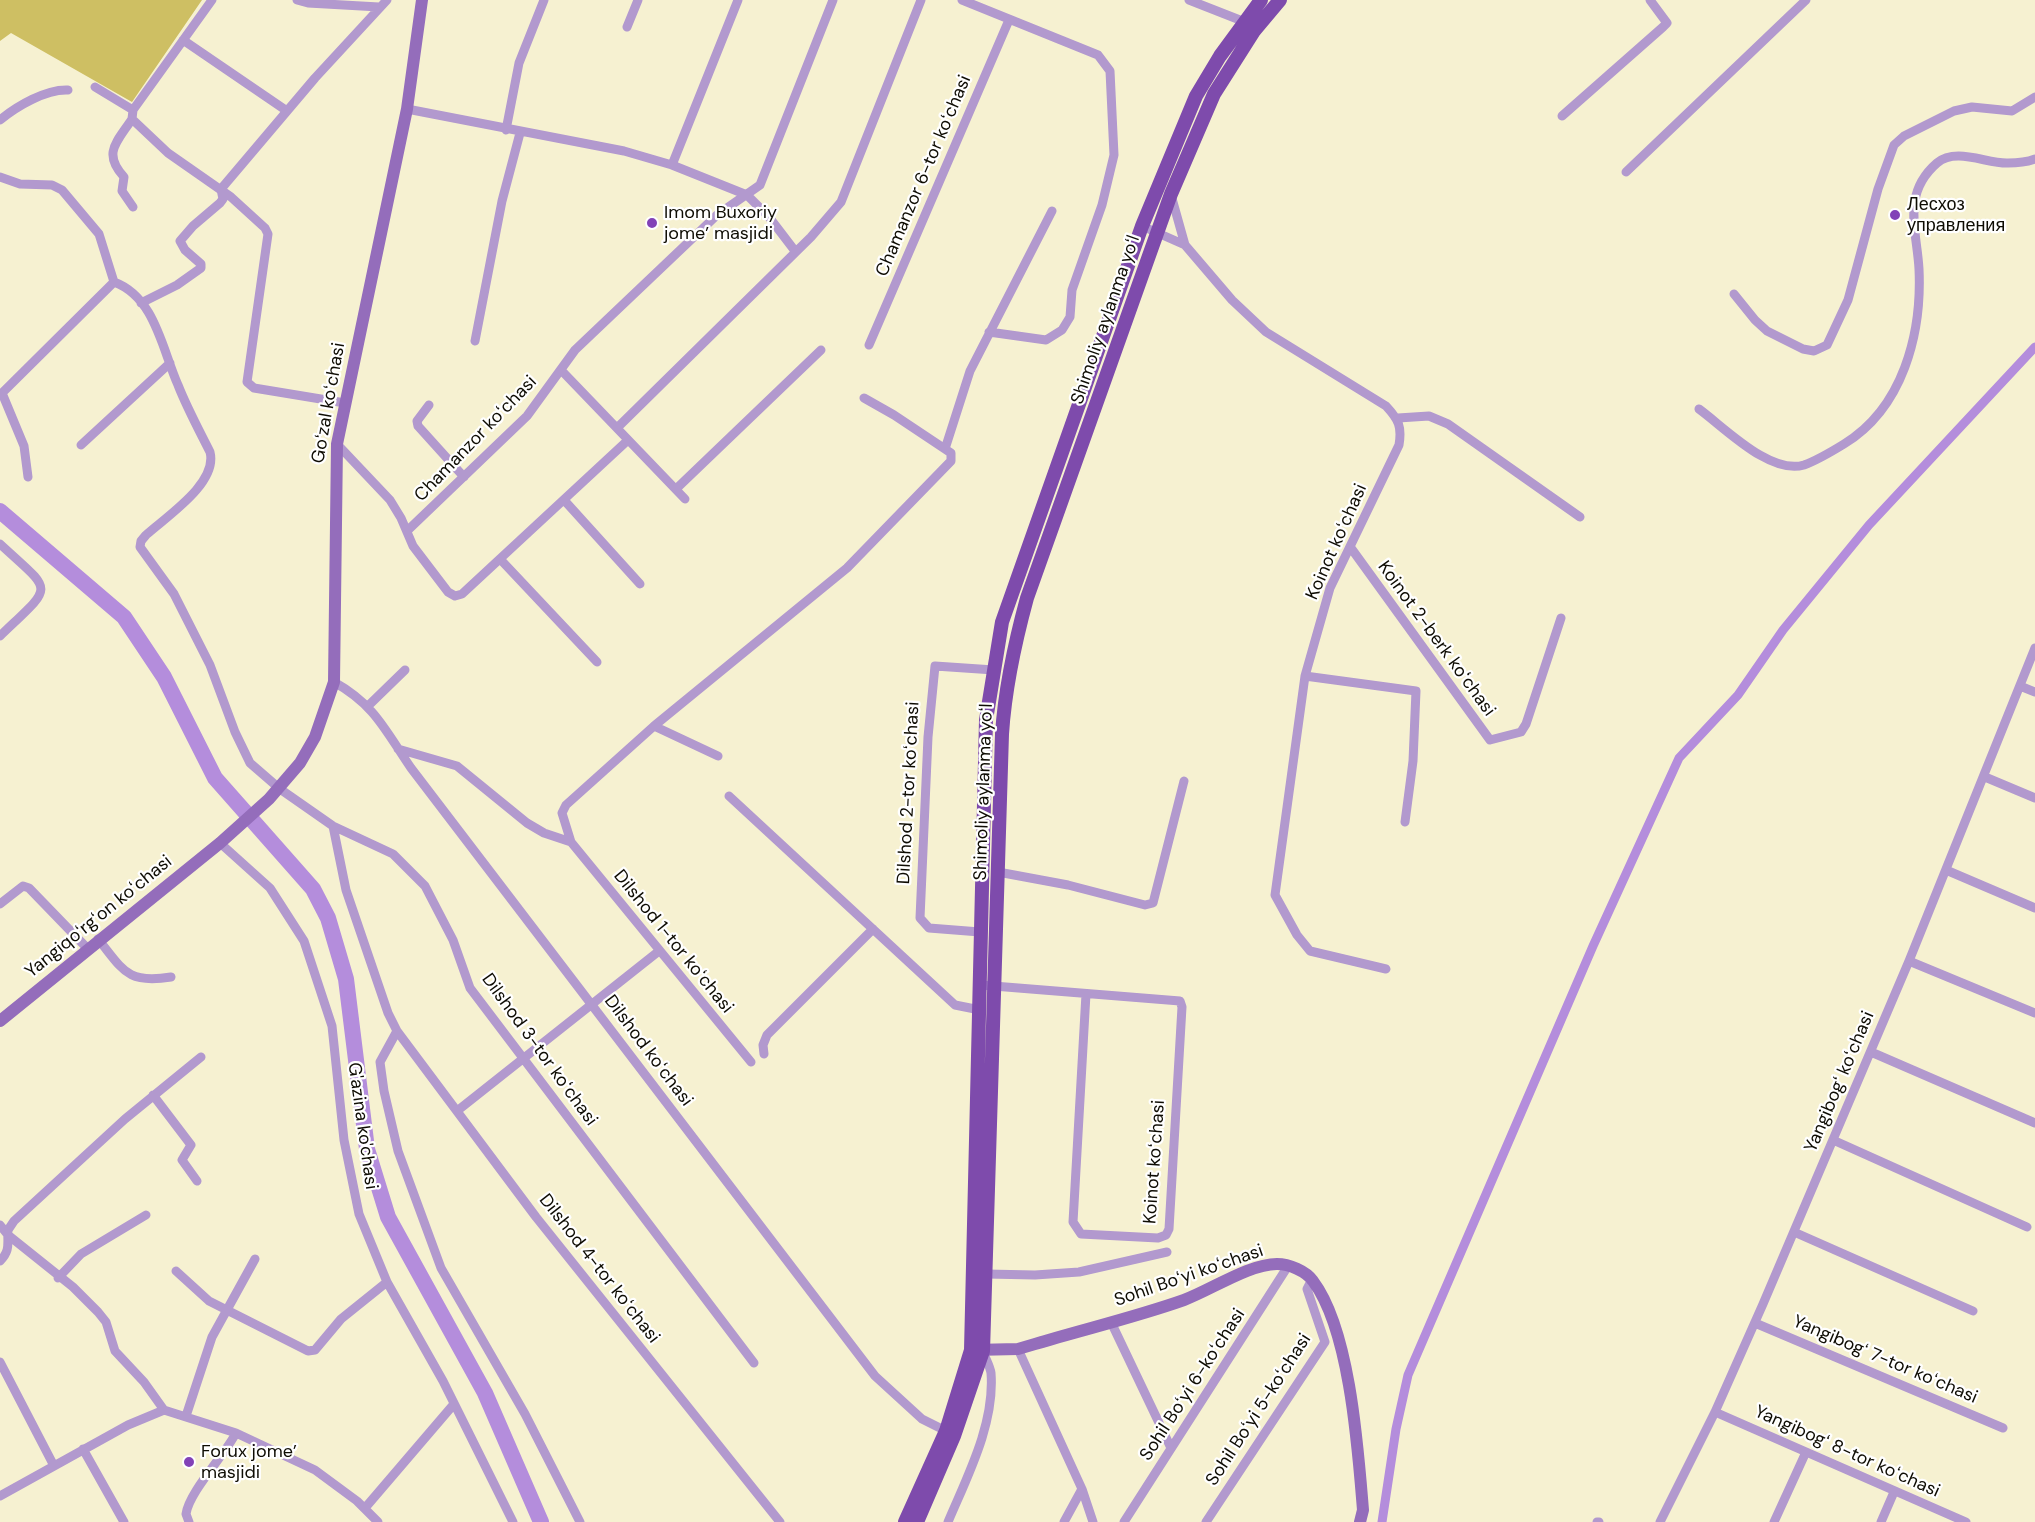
<!DOCTYPE html>
<meta charset="utf-8">
<style>
body{margin:0}
canvas{display:block;background:#f6f1d1}
</style>
<canvas width="2035" height="1522"></canvas>
<script>
const context = document.querySelector('canvas').getContext('2d');
context.lineJoin = 'round';
function paint(path, color) { context.fillStyle = color; context.fill(path, 'evenodd'); }
function stroke(path, color, width, dash) { context.strokeStyle = color; context.lineWidth = width; context.lineCap = dash ? 'butt' : 'round'; context.setLineDash(dash || []); context.stroke(path); }
function write(font, color, halo, rows, align = 'center') {
  context.font = font + ' "DM Sans",sans-serif'; context.lineWidth = 4.5; context.setLineDash([]); context.textBaseline = 'middle'; context.strokeStyle = halo; context.fillStyle = color; for (const [text, x, y, turn = 0] of rows) {
    context.save(); context.translate(x, y); context.rotate((+turn || 0) * Math.PI / 180); context.textAlign = isNaN(turn) ? turn : align; if (halo) context.strokeText(text, 0, 0); context.fillText(text, 0, 0); context.restore();
  }
}
paint(new Path2D(`
 M0 0H202L132 102 11 33 0 41Z`), '#cebf63');
stroke(new Path2D(`
 M1382 1522 1396 1429 1408 1375 1593 946 1679 758 1738 695 1783 630 1869 525 2035 347`), '#b48ddc', 9);
stroke(new Path2D(`
 M0 511 124 617 164 677 215 778 313 889 328 918 346 979 367 1149 388 1217 485 1393 541 1522`), '#b48ddc', 16);
stroke(new Path2D(`
 M212 0 133 110 132 119 168 153 231 197 265 228 268 234 247 382 254 388 345 403
 M297 0 308 3 379 7
 M962 0 1098 55 1110 71 1114 155 1102 205 1072 290 1070 317 1062 330 1046 340 989 332
 M1189 0 1245 22
 M627 27 638 0
 M183 40 287 111
 M95 87 133 110
 M407 109 624 151 672 165 747 195 769 217 795 251
 M1562 116 1663 27 1667 23 1650 0
 M132 119C117 142 102 153 124 177L122 191 133 207
 M0 120C17 106 46 89 68 90
 M506 130 519 63 544 0
 M672 165 738 0
 M1626 172 1806 0
 M0 177 20 184 52 185 62 190 99 234 114 282C155 297 162 349 178 385 187 408 199 430 210 452 218 483 167 516 146 535L141 541 140 547 174 594 210 665 235 732 250 763 280 789 333 826 393 854 425 886 453 940 470 988 754 1363
 M221 189 315 78 387 0
 M1171 195 1185 245
 M1142 226 1185 245 1232 300 1266 332 1386 406C1399 420 1402 427 1399 445L1330 588 1305 676 1275 895 1297 935 1310 951 1386 969
 M1734 294 1755 320 1767 331 1803 349 1814 351 1827 345 1848 300 1878 189 1894 145 1904 136 1954 111 1972 107 2012 111 2035 97
 M141 303 177 285 201 268V264L185 250 180 241 193 226 220 203 223 199 221 189
 M475 341 502 201 520 133
 M869 345 1009 20
 M561 370 685 499
 M429 405 417 421 418 426 464 477
 M1699 409C1725 428 1770 475 1804 465 1818 460 1831 452 1844 444 1903 408 1922 334 1919 269 1917 231 1901 194 1937 163 1956 147 1987 164 2008 163 2017 163 2027 162 2035 159
 M1398 418 1429 416 1448 424 1580 517
 M618 427 811 237 841 202 921 0
 M337 444 390 500 401 518 413 546 448 592 455 596 462 594 627 441
 M81 445 170 363
 M945 449 970 371 1052 211
 M28 477 24 446 2 393 114 282
 M676 489 821 350
 M564 500 640 584
 M407 531 527 416 575 350 717 215 760 185 833 0
 M0 544C54 594 55 583 0 636
 M1351 548 1490 740 1521 732 1526 724 1561 618
 M500 559 597 662
 M1305 676 1416 691 1413 761 1405 822
 M334 682C375 705 385 730 411 768L875 1376 922 1419 946 1431
 M2020 686 2035 692
 M369 705 405 670
 M654 726 718 756
 M398 749 457 766 527 823 544 833 571 842
 M1985 777 2035 798
 M729 796 955 1005 980 1010
 M333 826 346 890 388 1013 397 1031
 M220 843 270 888 304 941 332 1026 344 1140 359 1214 387 1282 443 1381 513 1522
 M1946 870 2035 908
 M998 872 1068 885 1145 905 1153 903 1184 781
 M0 904 23 886 29 888 87 948
 M980 932 929 928 920 918 928 737 935 666 994 670
 M98 939C124 971 127 984 171 977
 M1909 961 2035 1013
 M981 985 1180 1001 1182 1007 1169 1229 1166 1235 1158 1238 1081 1234 1073 1222 1086 994
 M1871 1052 2035 1123
 M764 1054 763 1045 767 1035 873 929
 M751 1062 571 842 562 813 566 805 654 726 847 568 951 461V453L894 415 864 398
 M153 1095 191 1145 182 1160 197 1181
 M457 1111 659 951
 M1833 1140 2027 1227
 M0 1225 8 1235 73 1287 98 1312 106 1322 115 1351 144 1382 164 1410
 M1794 1232 1973 1311
 M0 1261C11 1250 7 1243 8 1230L14 1221 125 1119 201 1057
 M176 1271 209 1301 308 1351 315 1350 341 1319 387 1282
 M986 1274 1035 1275 1079 1272 1167 1252
 M58 1278 81 1254 146 1215
 M1111 1322 1171 1448
 M1755 1323 2003 1428
 M1018 1349 1082 1489 1093 1522
 M0 1362 53 1464
 M1715 1412 1966 1522
 M186 1416 212 1337 255 1259
 M83 1449 124 1522
 M0 1496 128 1425 164 1410 236 1433 315 1470 357 1501 378 1522
 M365 1508 454 1404
 M189 1522 186 1514C189 1492 224 1456 236 1433
 M580 1522 525 1414 441 1268 398 1151 384 1091 380 1062 397 1031 536 1217 780 1522
 M948 1522C967 1477 995 1424 991 1373 990 1366 985 1358 983 1351
 M1064 1522 1082 1489
 M1124 1522 1288 1266
 M1206 1522 1325 1342 1307 1289 1312 1279
 M1597 1522H1599
 M1660 1522 1715 1412 1763 1304 1909 961 2035 648
 M1774 1522 1806 1452
 M1881 1522 1894 1492`), '#b299ce', 9);
stroke(new Path2D(`
 M0 1021 220 843 269 799 300 763 315 737 334 682 337 444 407 109 422 0
 M973 1350 1018 1349 1035 1344C1085 1329 1136 1317 1184 1300 1211 1290 1249 1264 1277 1264 1289 1264 1306 1271 1313 1281 1350 1330 1358 1449 1363 1510L1360 1522`), '#946dbb', 12);
stroke(new Path2D(`
 M905 1522 946 1431 971 1350 986 720 1002 622 1142 226 1196 96 1220 56 1261 0
 M917 1522 954 1436 983 1351 1002 734C1005 688 1015 642 1027 598L1171 194 1214 94 1254 31 1280 0`), '#7e4bac', 14);
for (const [x, y, r, color] of [
 [1895,215,6,"#8242b7"],
 [652,223,6,"#8242b7"],
 [189,1462,6,"#8242b7"]
]) { const dot = new Path2D(); dot.arc(x, y, r, 0, 2 * Math.PI); context.fillStyle = color; context.fill(dot); stroke(dot, '#fff', 2); }
write('18px', '#0e0c03', '#fff', [
 ["Chamanzor 6-tor koʻchasi",924,176,-67],
 ["Shimoliy aylanma yoʻl",1106,320,-71],
 ["Goʻzal koʻchasi",329,403,-80],
 ["Chamanzor koʻchasi",476,439,-46],
 ["Koinot koʻchasi",1337,542,-66],
 ["Koinot 2-berk koʻchasi",1436,639,54],
 ["Shimoliy aylanma yoʻl",984,792,-88],
 ["Dilshod 2-tor koʻchasi",909,793,-87],
 ["Yangiqoʻrgʻon koʻchasi",99,917,-39],
 ["Dilshod 1-tor koʻchasi",673,942,51],
 ["Dilshod 3-tor koʻchasi",539,1050,54],
 ["Dilshod koʻchasi",648,1051,53],
 ["Yangibogʻ koʻchasi",1840,1082,-67],
 ["G'azina ko'chasi",362,1126,82],
 ["Koinot koʻchasi",1155,1162,-86],
 ["Dilshod 4-tor koʻchasi",599,1269,52],
 ["Sohil Boʻyi koʻchasi",1189,1276,-19],
 ["Yangibogʻ 7-tor koʻchasi",1885,1360,23],
 ["Sohil Boʻyi 6-koʻchasi",1193,1385,-57],
 ["Sohil Boʻyi 5-koʻchasi",1259,1410,-57],
 ["Yangibogʻ 8-tor koʻchasi",1847,1452,24]
]);
write('18px', '#0e0c03', '#fff', [
 ["Лесхоз",1907,205],
 ["управления",1907,226],
 ["Imom Buxoriy",664,213],
 ["jome’ masjidi",664,234],
 ["Forux jome’",201,1452],
 ["masjidi",201,1473]
], 'left');
</script>
